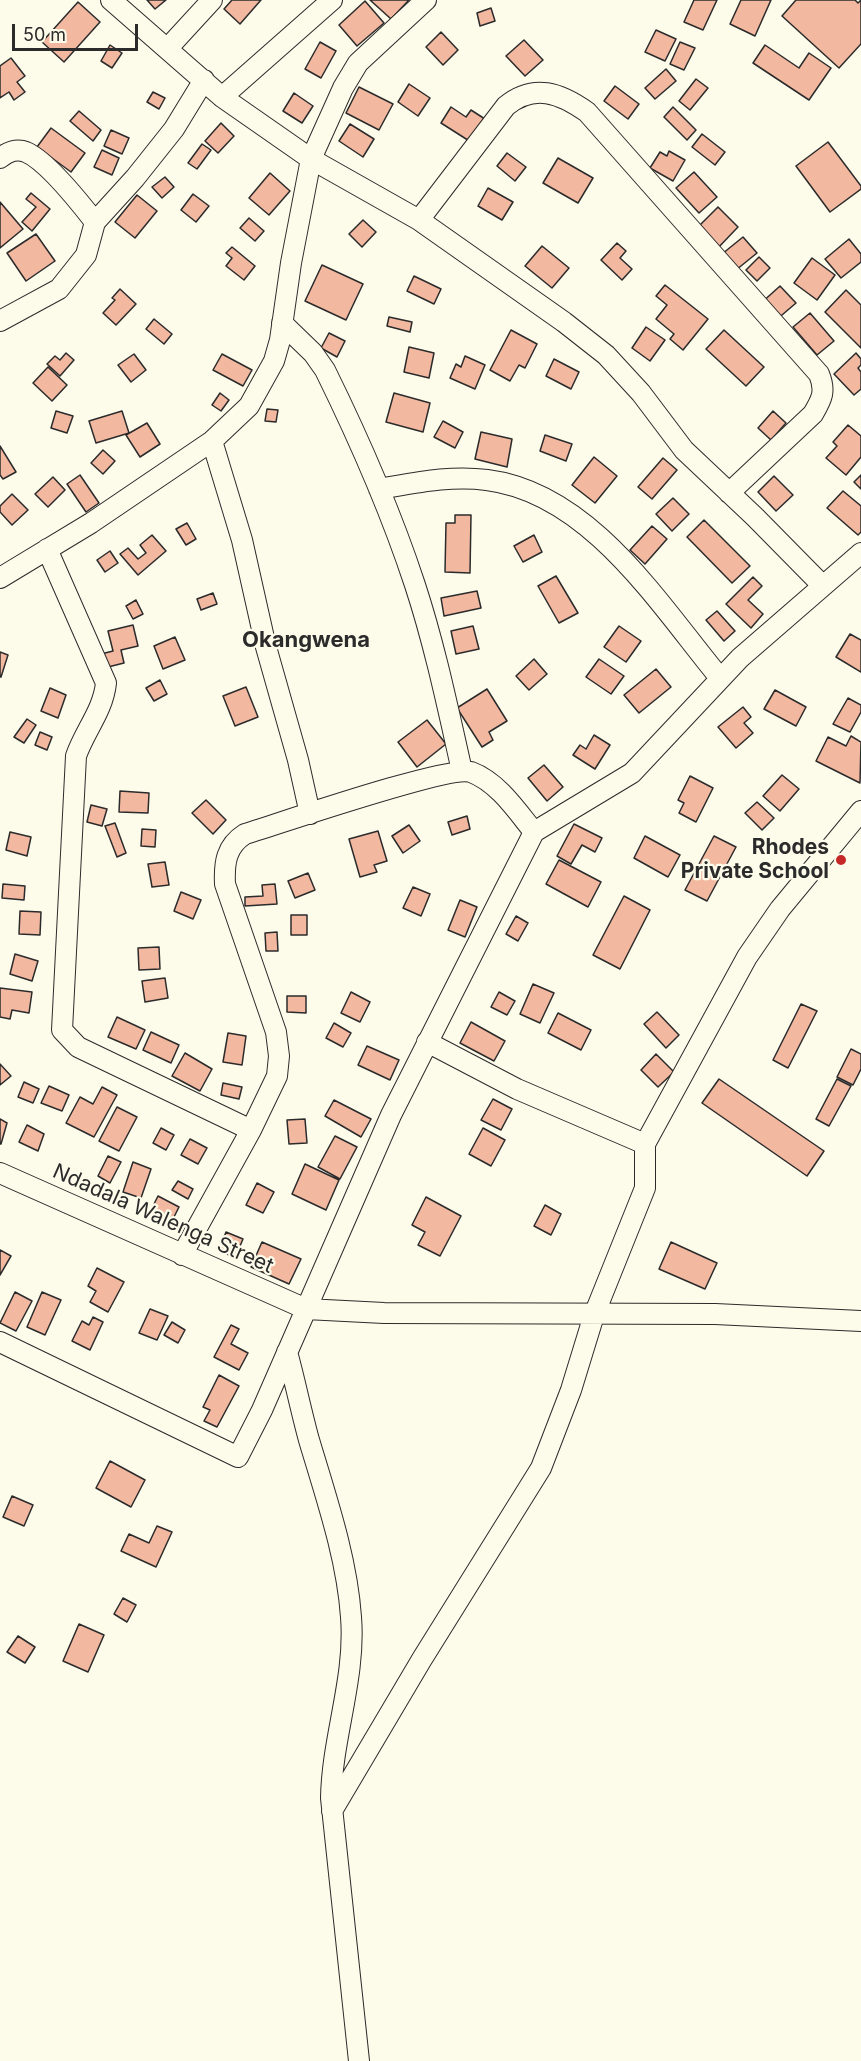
<!DOCTYPE html>
<style>
body{margin:0}
#map{position:relative;width:861px;height:2061px;overflow:hidden;background:#fdfbea;font-family:Inter,sans-serif}
canvas{display:block}
.scale{position:absolute;left:12px;top:24px;width:126px;height:27px;box-sizing:border-box;border:3px solid #2b2b2b;border-top:0;padding-left:8px;font-size:18px;line-height:21px;white-space:nowrap;color:#2b2b2b;-webkit-text-stroke:4px #fdfbea;paint-order:stroke}
</style>
<div id="map">
<canvas width="861" height="2061"></canvas>
<div class="scale">50 m</div>
</div>
<script>
const context = document.querySelector('canvas').getContext('2d');
context.lineJoin = 'round';
function paint(path, color) { context.fillStyle = color; context.fill(path, 'evenodd'); }
function stroke(path, color, width, dash) { context.strokeStyle = color; context.lineWidth = width; context.lineCap = dash ? 'butt' : 'round'; context.setLineDash(dash || []); context.stroke(path); }
function write(font, color, halo, rows, align = 'center') {
  context.font = font + ' Inter,sans-serif'; context.lineWidth = 4.5; context.setLineDash([]); context.textBaseline = 'middle'; context.strokeStyle = halo; context.fillStyle = color; for (const [text, x, y, turn = 0] of rows) {
    context.save(); context.translate(x, y); context.rotate((+turn || 0) * Math.PI / 180); context.textAlign = isNaN(turn) ? turn : align; if (halo) context.strokeText(text, 0, 0); context.fillText(text, 0, 0); context.restore();
  }
}
const building = new Path2D(`
 M147 0H166L155 9Z
 M232 0H261L240 24 224 9Z
 M370 0H409L391 19Z
 M694 0H717L703 30 684 22Z
 M741 0H771L755 36 730 24Z
 M796 0H855L858 3 861 0V44L839 68 782 16Z
 M365 1 384 23 357 46 339 25Z
 M78 2 100 22 64 62 42 42Z
 M491 8 495 21 480 26 477 13Z
 M656 30 676 39 665 61 645 52Z
 M441 32 458 50 443 65 426 47Z
 M524 40 543 60 525 76 506 56Z
 M320 42 336 51 321 78 305 69Z
 M680 42 695 48 684 70 670 64Z
 M110 45 122 53 112 68 101 61Z
 M765 45 799 68 809 53 831 68 809 100 753 63Z
 M11 58 25 76 17 82 25 92 14 100 9 92 0 98V66Z
 M666 69 676 81 655 99 645 88Z
 M696 79 708 88 690 110 679 101Z
 M409 84 430 98 418 116 398 102Z
 M615 86 639 104 628 119 604 101Z
 M359 87 393 104 379 130 346 113Z
 M153 92 165 98 159 109 147 102Z
 M294 93 313 106 302 123 283 111Z
 M451 107 466 117 471 110 488 121 474 144 441 123Z
 M673 107 696 130 687 140 664 117Z
 M79 111 101 130 93 141 70 121Z
 M221 123 234 136 218 153 205 141Z
 M350 124 374 139 363 157 339 141Z
 M51 128 85 153 71 172 37 147Z
 M111 130 129 138 122 154 104 146Z
 M702 134 725 152 715 165 692 147Z
 M828 142 861 186V189L830 212 796 166Z
 M202 144 211 150 197 169 188 163Z
 M102 150 119 158 112 175 94 167Z
 M669 151 685 160 673 181 650 168 660 152 667 156Z
 M507 153 526 167 515 181 497 166Z
 M558 158 593 178 578 203 543 183Z
 M694 172 717 197 699 213 676 188Z
 M270 173 290 191 269 215 249 198Z
 M165 177 174 187 162 198 152 187Z
 M488 188 513 202 502 220 478 206Z
 M31 193 50 209 32 231 22 222 36 207 26 199Z
 M193 194 209 206 196 222 181 210Z
 M137 195 157 211 135 238 115 222Z
 M0 202 23 229 0 248Z
 M718 207 738 227 716 250 695 230Z
 M249 218 264 231 255 241 240 228Z
 M363 220 376 232 362 247 349 234Z
 M36 234 55 261 26 281 7 253Z
 M743 237 757 253 736 270 722 254Z
 M849 239 861 254V262L841 278 825 259Z
 M617 243 626 251 620 258 632 269 622 280 601 260Z
 M542 246 569 268 552 288 525 266Z
 M232 247 255 266 244 280 226 266 232 258 226 253Z
 M759 257 770 268 757 281 746 270Z
 M812 258 835 275 817 300 794 283Z
 M322 265 363 284 346 320 305 301Z
 M414 276 441 289 434 304 407 291Z
 M665 285 708 319 683 350 670 339 674 334 656 319 667 305 656 296Z
 M780 286 796 303 775 321 760 304Z
 M120 289 136 304 116 325 103 313 115 300 112 298Z
 M846 290 861 305V348L825 312Z
 M810 313 834 341 817 355 793 327Z
 M389 317 412 322 410 332 387 326Z
 M154 319 172 334 164 344 146 329Z
 M646 327 665 340 650 361 632 348Z
 M511 330 537 344 525 368 519 365 510 381 490 370Z
 M724 330 764 367 746 386 706 349Z
 M329 333 345 341 337 357 321 348Z
 M409 347 434 353 429 378 404 372Z
 M66 353 74 360 60 376 47 364 55 356 60 360Z
 M856 353 861 359V365L858 368 861 372V389L854 395 834 374Z
 M134 354 146 370 131 382 118 365Z
 M222 354 252 370 243 386 213 370Z
 M465 356 485 365 475 389 450 378 456 364 461 367Z
 M554 359 579 372 571 389 546 376Z
 M48 367 67 385 52 401 33 383Z
 M220 393 229 400 221 411 212 405Z
 M394 393 430 403 423 432 386 422Z
 M267 409 278 410 276 422 265 421Z
 M56 411 73 416 67 433 51 428Z
 M122 411 129 433 96 443 89 421Z
 M773 411 786 423 771 440 758 428Z
 M443 421 463 432 455 448 434 437Z
 M147 423 160 444 140 457 126 435Z
 M848 425 861 436V457L846 475 826 458 837 446 833 442Z
 M481 432 512 439 507 467 475 459Z
 M545 435 572 444 566 461 540 451Z
 M0 446 16 472 3 479 0 475Z
 M103 450 115 461 103 474 91 463Z
 M594 457 617 476 595 503 572 485Z
 M663 458 677 470 652 499 638 487Z
 M80 475 99 503 86 512 67 484Z
 M861 475V489L854 482Z
 M774 476 793 495 776 511 758 492Z
 M53 477 65 490 48 507 35 494Z
 M843 491 861 506V532L858 535 827 508Z
 M12 494 28 510 12 525 0 512V506Z
 M673 498 689 514 672 531 656 514Z
 M455 515H471L470 573 445 572 446 523H455Z
 M704 520 750 566 732 583 687 537Z
 M187 523 196 539 186 545 176 529Z
 M652 526 667 539 645 564 630 550Z
 M152 535 166 551 138 575 120 554 128 548 138 559 146 553 140 545Z
 M534 535 542 552 523 562 514 546Z
 M110 551 118 563 105 572 97 560Z
 M556 576 578 613 559 623 538 586Z
 M753 577 762 586 748 600 763 614 751 628 726 604Z
 M477 591 481 608 444 616 441 598Z
 M213 593 217 604 201 610 197 599Z
 M136 600 143 614 133 619 126 606Z
 M717 611 735 631 724 641 706 620Z
 M133 625 138 646 121 650 124 663 104 668 101 654 113 651 108 631Z
 M473 626 479 649 456 654 451 631Z
 M619 626 641 641 626 662 604 647Z
 M850 634 861 640V672L836 657Z
 M175 637 185 660 163 669 154 646Z
 M0 652 8 655 1 677H0Z
 M534 659 547 674 529 690 516 676Z
 M599 659 624 676 611 694 586 677Z
 M656 669 671 687 639 713 624 695Z
 M160 680 167 694 154 701 146 688Z
 M246 687 258 717 235 726 223 696Z
 M50 688 66 695 58 718 41 711Z
 M487 689 507 721 489 732 493 740 482 747 457 708Z
 M775 690 806 707 796 726 764 709Z
 M848 698 861 705V712L850 732 833 724Z
 M743 707 751 717 744 723 753 733 736 748 718 727Z
 M27 719 36 725 24 743 14 737Z
 M427 720 446 744 417 767 398 742Z
 M40 732 52 737 47 750 35 745Z
 M594 735 610 745 595 769 573 755 580 745 586 749Z
 M851 736 861 742 860 783 816 761 828 737 846 746Z
 M544 765 563 787 547 801 528 778Z
 M782 775 799 789 780 811 763 796Z
 M690 776 713 788 696 822 679 813 684 803 678 800Z
 M120 791 149 793 148 813 119 812Z
 M206 800 226 820 213 834 192 813Z
 M757 802 774 818 762 830 745 813Z
 M91 805 107 809 102 826 87 822Z
 M467 816 470 829 452 835 448 822Z
 M115 823 126 853 117 857 105 826Z
 M574 824 602 838 595 852 582 845 571 864 557 856Z
 M409 825 420 841 403 853 392 836Z
 M142 829 156 830 155 847 141 846Z
 M378 831 387 861 374 865 377 872 360 877 349 839Z
 M10 832 31 837 27 856 6 850Z
 M645 836 680 855 668 877 634 858Z
 M714 836 736 847 707 901 685 890Z
 M559 860 601 882 588 907 546 884Z
 M165 862 169 885 152 887 148 864Z
 M308 873 315 890 295 898 288 881Z
 M3 884 25 886 24 900 2 898Z
 M275 884 277 904 245 906V897L263 896 262 885Z
 M413 887 430 894 421 916 403 908Z
 M181 892 201 900 193 919 174 911Z
 M624 896 650 910 620 969 593 955Z
 M460 900 477 907 465 937 448 930Z
 M20 911 41 912 40 935 19 934Z
 M291 915H307V935H291Z
 M516 916 528 923 518 941 506 934Z
 M277 932 278 951H266L265 933Z
 M159 947 160 969 139 970 138 948Z
 M15 954 38 961 32 981 10 974Z
 M165 978 168 998 145 1002 142 981Z
 M533 984 554 993 540 1023 520 1014Z
 M0 988 32 992 29 1013 12 1010 10 1019 0 1017Z
 M351 992 370 1002 360 1022 341 1013Z
 M499 992 515 1001 507 1015 491 1007Z
 M287 996H306V1013L287 1012Z
 M801 1004 817 1011 788 1068 773 1060Z
 M657 1012 679 1035 666 1048 644 1024Z
 M558 1013 591 1030 581 1050 548 1033Z
 M117 1017 145 1030 136 1049 108 1037Z
 M471 1022 505 1041 494 1061 460 1043Z
 M334 1023 351 1033 343 1047 326 1038Z
 M151 1032 179 1045 171 1063 143 1050Z
 M228 1033 246 1036 242 1065 223 1062Z
 M367 1046 399 1060 390 1080 358 1065Z
 M851 1049 861 1054V1069L853 1085 837 1077Z
 M185 1053 212 1069 200 1091 172 1076Z
 M656 1054 674 1072 658 1087 641 1070Z
 M0 1064 11 1076 0 1085Z
 M719 1079 824 1151 807 1176 702 1103Z
 M837 1079 851 1086 829 1126 816 1119Z
 M24 1082 39 1089 33 1103 18 1097Z
 M223 1083 242 1087 239 1099 221 1095Z
 M49 1086 69 1095 62 1111 41 1103Z
 M102 1087 117 1095 94 1137 66 1123 80 1097 93 1104Z
 M493 1099 512 1109 501 1130 481 1120Z
 M334 1100 371 1119 361 1137 325 1116Z
 M117 1107 137 1117 119 1151 99 1141Z
 M0 1119 7 1123 1 1144H0Z
 M305 1119 307 1143 289 1144 287 1120Z
 M27 1125 44 1134 38 1151 19 1142Z
 M161 1128 174 1135 166 1150 153 1143Z
 M483 1128 505 1140 491 1166 469 1154Z
 M335 1136 357 1147 340 1179 318 1167Z
 M190 1139 207 1148 198 1164 181 1155Z
 M108 1156 121 1162 110 1183 98 1176Z
 M133 1162 151 1169 141 1198 123 1192Z
 M305 1164 339 1180 326 1210 292 1194Z
 M178 1181 193 1189 188 1199 172 1190Z
 M257 1183 274 1192 263 1213 246 1205Z
 M158 1196 179 1207 170 1225 149 1214Z
 M426 1197 461 1216 440 1256 418 1245 425 1232 412 1225Z
 M545 1205 561 1214 551 1235 534 1226Z
 M226 1232 243 1239 235 1258 219 1250Z
 M262 1242 301 1259 289 1284 251 1267Z
 M671 1242 717 1263 705 1289 659 1269Z
 M0 1250 11 1256 0 1275Z
 M97 1268 124 1282 108 1312 90 1302 96 1291 88 1286Z
 M15 1292 32 1301 16 1331 0 1323Z
 M42 1292 61 1300 45 1335 27 1327Z
 M150 1309 168 1316 157 1340 139 1333Z
 M93 1317 103 1322 90 1350 72 1341 82 1321 89 1325Z
 M172 1322 185 1330 178 1343 164 1335Z
 M231 1325 239 1329 231 1344 248 1353 239 1370 214 1357Z
 M219 1375 239 1386 217 1427 204 1421 210 1410 203 1407Z
 M110 1461 145 1480 131 1507 96 1488Z
 M12 1496 33 1505 24 1526 3 1517Z
 M157 1526 172 1532 156 1567 121 1551 129 1534 149 1543Z
 M123 1598 136 1605 127 1622 114 1614Z
 M79 1624 104 1635 88 1672 63 1661Z
 M18 1636 35 1647 25 1663 7 1652Z`);
paint(building, '#f2b8a0');
stroke(building, '#2b2b2b', 1.5);
const minor = new Path2D(`
 M111 0 222 97 311 159 419 220 564 322 606 355 641 393 684 450 755 517 822 585
 M167 49 212 0
 M222 97 332 0
 M0 158C8 152 16 148 26 152 47 161 81 204 95 222
 M419 220 506 106C534 83 560 93 587 112L819 374C826 391 822 399 813 414L729 493
 M0 321 59 289 86 255 95 222 135 178 174 129 204 80
 M282 323 313 353 325 370C359 439 391 512 415 585 435 646 448 709 462 771
 M212 441 242 540 266 647 298 760 310 814
 M379 489C415 483 450 475 487 480 590 493 658 603 720 678
 M47 549 106 683C103 711 85 730 76 756L62 1030 78 1047 251 1130
 M0 578 91 523 212 441 249 406 274 361 280 340 291 263 311 159 343 88 358 63 426 0
 M427 1042 517 1089 645 1144
 M0 1173 306 1309 384 1313 715 1314 861 1321
 M182 1255 251 1130 277 1076 279 1056 276 1032 225 884C224 863 226 846 245 834 278 824 449 765 471 772 498 782 517 811 534 832
 M0 1342 238 1457 262 1410 391 1115 534 832 632 773 740 658 861 553
 M287 1352C295 1381 301 1411 309 1440 326 1497 347 1558 351 1617 356 1678 332 1737 331 1798L359 2061
 M332 1811 422 1659 541 1468 571 1390 594 1315 645 1188V1144L747 957 780 909 861 811`);
stroke(minor, '#2b2b2b', 22);
stroke(minor, '#fdfbea', 20);
for (const [x, y, r, color] of [
 [841,860,6,"#c62828"]
]) { const dot = new Path2D(); dot.arc(x, y, r, 0, 2 * Math.PI); context.fillStyle = color; context.fill(dot); stroke(dot, '#fdfbea', 2); }
write('bold 21px', '#2b2b2b', '#fdfbea', [
 ["Rhodes",829,848],
 ["Private School",829,872]
], 'right');
write('21px', '#2b2b2b', '#fdfbea', [
 ["Ndadala Walenga Street",163,1219,24]
]);
write('bold 22px', '#2b2b2b', '#fdfbea', [
 ["Okangwena",306,640]
]);
</script>
